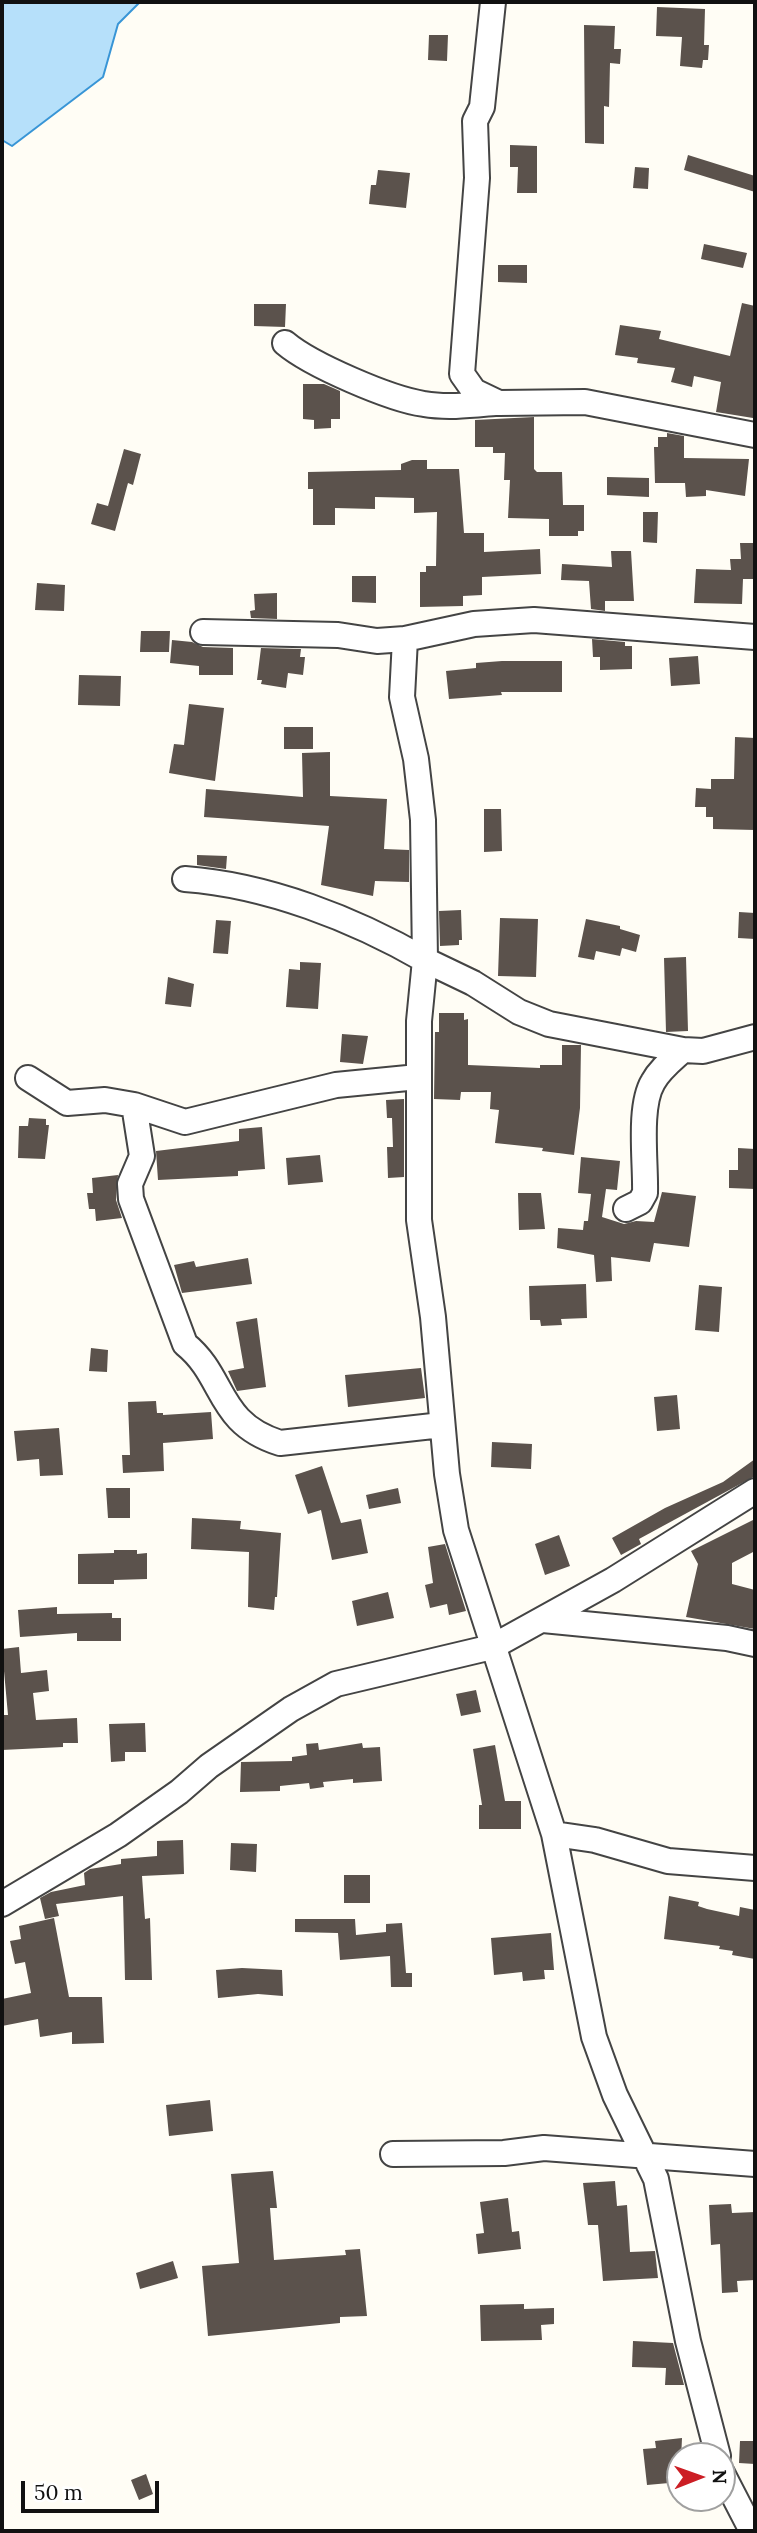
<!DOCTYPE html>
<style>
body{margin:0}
#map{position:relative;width:757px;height:2533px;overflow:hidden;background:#fffdf5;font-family:Lora,serif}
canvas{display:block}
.frame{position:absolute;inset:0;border:4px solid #111;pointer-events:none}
.north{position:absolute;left:666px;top:2442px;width:70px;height:70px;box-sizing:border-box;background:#fff;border:2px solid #a0a0a0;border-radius:50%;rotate:89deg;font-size:19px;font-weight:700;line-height:28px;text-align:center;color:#111}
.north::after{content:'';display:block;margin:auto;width:24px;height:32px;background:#cc1e25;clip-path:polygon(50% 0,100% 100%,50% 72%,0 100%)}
.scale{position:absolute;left:21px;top:2481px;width:138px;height:32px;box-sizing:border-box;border:4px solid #111;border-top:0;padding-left:9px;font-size:21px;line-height:24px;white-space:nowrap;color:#111;-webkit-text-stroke:5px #fff;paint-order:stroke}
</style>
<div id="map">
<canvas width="757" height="2533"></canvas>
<div class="frame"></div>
<div class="north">N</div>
<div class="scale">50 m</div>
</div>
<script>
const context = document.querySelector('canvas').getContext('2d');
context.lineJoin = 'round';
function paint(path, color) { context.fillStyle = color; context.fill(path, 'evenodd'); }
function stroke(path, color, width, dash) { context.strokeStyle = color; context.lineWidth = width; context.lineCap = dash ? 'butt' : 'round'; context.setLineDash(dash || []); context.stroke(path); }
const water = new Path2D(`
 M2 2H140L118 24 103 77 12 146 2 140Z`);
paint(water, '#b6e0fa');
stroke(water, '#3895d6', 2);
paint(new Path2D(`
 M657 7 705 9 704 45H709L708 60H703L702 68 680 66 682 37 656 36Z
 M584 25 615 26 614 49H621L620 64 610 63 609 107 604 106V144L585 143Z
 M429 35H448L447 61 428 60Z
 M510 145 537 146V193H517L518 167H510Z
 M688 155 755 176V192L684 170Z
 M635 167 649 168 648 189 633 188Z
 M378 170 410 173 406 208 369 204 371 185H376Z
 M704 244 747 253 743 268 701 259Z
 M498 265H527V283L498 282Z
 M742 303 755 306 753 418 716 412 721 382 694 376 692 387 671 382 675 368 637 363 638 358 615 355 620 325 661 331 659 339 730 356Z
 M254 304H286L285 327 254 326Z
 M303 384H324L340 391V419H331V428L314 429V420L303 419Z
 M534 417V469L537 472H562L563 505H584V531H578V536H549V519L508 518 510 480H504L505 453H493V447H475V420Z
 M667 433 684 436V458L749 459 745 496 706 490V496L686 497 685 483H655L654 447H658V437H667Z
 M124 449 141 454 133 485 128 483 115 531 91 524 97 503 108 506Z
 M412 460H427V469H459L464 533H484V552L540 549 541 574 482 577V595L463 596V606L420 607V572H426V566H436L437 512 414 513V498L375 497V509L335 508V525H313V489H308V472L401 470V464Z
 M607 477 649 478V497L607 495Z
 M643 512H658L657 543 643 542Z
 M740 543H755V579H743L742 604 694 603 696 569 731 570 730 559H741Z
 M611 551H631L634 601H605V611L591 609 589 581 561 580 562 564 612 567Z
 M352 576H376V603L352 602Z
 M37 583 65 585 64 611 35 610Z
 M277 593V619L251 618 250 611 255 610 254 594Z
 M141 631H170L169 652H140Z
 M592 639 625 642V646H632V669L600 670V657H593Z
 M172 640 192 642 203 647 233 648V675H199V666L170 663Z
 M261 648 301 649 300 657H305L303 675 288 673 286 688 261 684 262 680H257Z
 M698 656 700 684 671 686 669 658Z
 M502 661H562V692H501L502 695 449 699 446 671 476 668V663Z
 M79 675 121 676 120 706 78 705Z
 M189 704 224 708 215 781 169 773 174 744 184 745Z
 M284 727H313V749H284Z
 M735 737 755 738V830L713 829V817H706V807H695L696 788 711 789V779H734Z
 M330 752V796L387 799 384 849 409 850V882L375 881 373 896 321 885 329 826 204 817 206 789 303 797 302 753Z
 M484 809H501L502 851 484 852Z
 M197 855 227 856 226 869 197 865Z
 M461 910 462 940H459V945L440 946 439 911Z
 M739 912 755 913V939L738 938Z
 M500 918 538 919 536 977 498 976Z
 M586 919 620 926V929L640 935 636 952 622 948 620 956 596 951 594 960 578 957Z
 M216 920 231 921 228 954 213 953Z
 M686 957 688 1031 666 1032 664 958Z
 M300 962 321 963 318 1009 286 1007 289 969 300 970Z
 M168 977 194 984 191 1007 165 1004Z
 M439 1013H464V1020L468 1019V1065L540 1068V1065H562V1045H581L580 1108 574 1155 542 1151 543 1148 495 1143 499 1110 490 1109 491 1092H461L460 1100 434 1099 435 1032H439Z
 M342 1034 368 1036 363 1064 340 1062Z
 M404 1099V1177L388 1178 387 1147H393L392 1118H387L386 1100Z
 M29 1118 46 1119V1125H49L45 1159 18 1158 19 1126H28Z
 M262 1127 265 1169 238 1171V1176L158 1180 156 1151 239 1141V1129Z
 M738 1148 755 1149V1189L729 1188V1170H738Z
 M320 1155 323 1182 288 1185 286 1158Z
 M581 1157 620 1161 617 1190 606 1189 602 1217 624 1224 636 1221 654 1222 662 1192 696 1196 689 1247 654 1243 650 1262 611 1257 612 1281 596 1282 594 1255 557 1248 558 1228 583 1230 584 1221H588L591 1194 578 1193Z
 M118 1175 116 1200 122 1218 96 1221 95 1209H89L87 1193H93L92 1178Z
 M518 1193H541L545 1229 519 1230Z
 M248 1258 252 1284 182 1293 174 1265 194 1261 196 1267Z
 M586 1284 587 1318 561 1319 562 1325 541 1326 540 1320H530L529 1286Z
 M699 1285 722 1287 719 1332 695 1330Z
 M257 1318 266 1387 237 1391 228 1371 244 1368 236 1322Z
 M91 1348 108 1350 107 1372 89 1371Z
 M421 1368 425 1398 348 1407 345 1375Z
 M677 1395 680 1429 657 1431 654 1397Z
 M156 1401 157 1413H163V1415L211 1412 213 1439 163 1443 164 1471 123 1473 122 1455H130L128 1402Z
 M59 1428 63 1475 40 1476 39 1459 17 1461 14 1431Z
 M492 1442 532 1444 531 1469 491 1467Z
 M755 1459V1476L639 1539 641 1544 621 1555 612 1538 665 1508 723 1482Z
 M322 1466 341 1523 361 1519 368 1553 332 1560 321 1510 308 1514 295 1475Z
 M106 1488H130V1518H108Z
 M398 1488 401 1503 369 1509 366 1495Z
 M192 1518 241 1521 240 1529 281 1533 277 1597H275L274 1610 248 1607 249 1552 191 1549Z
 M755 1519V1551L732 1563V1584L755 1590V1629L686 1617 698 1564 691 1551Z
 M559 1535 570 1566 545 1575 535 1544Z
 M445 1544 466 1611 449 1615 447 1604 430 1608 425 1585 433 1583 428 1547Z
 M114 1550H137V1554L147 1553V1579L114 1580V1584H78V1554L114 1553Z
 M388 1592 394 1618 357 1626 352 1601Z
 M57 1607V1614L112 1613V1618H121V1641H77V1633L20 1637 18 1610Z
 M19 1647 21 1673 47 1670 49 1691 33 1693 36 1720 77 1718 78 1743H63V1747L2 1750V1715H8L2 1649Z
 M476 1690 481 1712 461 1716 456 1694Z
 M145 1723 146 1752H125V1761L111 1762 109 1724Z
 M318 1743 319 1750 362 1743 363 1748 380 1747 382 1781 353 1783V1779L323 1782 324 1787 310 1789 309 1783 280 1786V1791L240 1792 241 1762 292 1761V1757L307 1755 306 1744Z
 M495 1745 505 1801H521V1829H479V1805H482L473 1749Z
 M183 1840 184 1874 142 1876 145 1919 150 1918 152 1980H125L123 1896 56 1904 59 1916 45 1919 40 1898 51 1892 85 1885 84 1873 90 1869 121 1864V1859L157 1856V1841Z
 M231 1843 257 1844 256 1872 230 1870Z
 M344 1875H370V1903H344Z
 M669 1896 699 1902 698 1906 707 1909 739 1916 740 1907 755 1910V1959L732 1955 733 1951 719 1949 720 1946 664 1939Z
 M54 1918 69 1997H102L104 2043 72 2044V2032L40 2037 38 2019 2 2026V1999L31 1993 25 1962 15 1964 10 1941 21 1939 19 1926Z
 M295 1919H355L356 1935 386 1932V1924L402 1923 406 1973H412V1987H391L390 1956 340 1960 338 1933 295 1932Z
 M551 1933 554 1970H544L545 1979 523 1981 522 1972 494 1975 491 1938Z
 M242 1968 282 1970 283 1996 258 1994 218 1998 216 1970Z
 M210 2100 213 2131 169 2136 166 2105Z
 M273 2171 277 2208H270L274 2260 346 2255 345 2250 360 2249 367 2316 340 2317V2323L208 2336 202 2266 239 2263 231 2174Z
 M615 2181 617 2206 627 2205 630 2252 655 2251 658 2278 603 2281 598 2225H588L583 2183Z
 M508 2198 512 2232 519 2231 521 2249 478 2254 476 2234 484 2233 480 2202Z
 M731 2204 732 2213 755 2212V2280L737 2281 738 2292 722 2293 720 2244 711 2245 709 2205Z
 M173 2261 178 2278 140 2289 136 2273Z
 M524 2304V2309L554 2308V2324L541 2325 542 2340 481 2341 480 2305Z
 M633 2341 673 2343 684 2385H665L666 2368 632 2367Z
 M682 2438 680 2482 647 2485 643 2449 656 2448 655 2441Z
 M740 2441H755V2464L739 2463Z
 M146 2474 153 2494 139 2500 131 2480Z`), '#5b524c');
const minor = new Path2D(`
 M493 2 482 107 475 121 477 178 462 374 474 391 499 403 585 402 755 435
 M285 343C311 365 390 399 424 404 447 408 472 405 495 403
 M203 632 338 635 377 641 405 639
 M185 879C267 885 354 919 425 960L423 820 416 759 402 697 405 639 474 624 534 620 755 637
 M418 1077 336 1085 185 1122 134 1105 142 1156 130 1184 131 1199 185 1344C226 1377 216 1423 280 1443L442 1425
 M28 1078 67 1103 105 1100 134 1105
 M626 1209 640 1202 645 1193C646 1163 638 1107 653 1082 660 1069 672 1060 683 1050
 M543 1620 727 1638 755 1644
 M554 1834 595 1840 668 1861 755 1868
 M2 1904 118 1835 179 1792 209 1766 291 1709 336 1684 492 1647 613 1580 755 1491
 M393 2154 504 2153 544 2148 755 2164
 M718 2456 688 2341 656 2179 615 2095 594 2037 554 1834 456 1530 447 1474 433 1317 419 1220V1021L425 960 473 983 519 1012 549 1024 683 1050 703 1051 755 1037
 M722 2473 752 2531`);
stroke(minor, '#444', 28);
stroke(minor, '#fff', 24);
</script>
